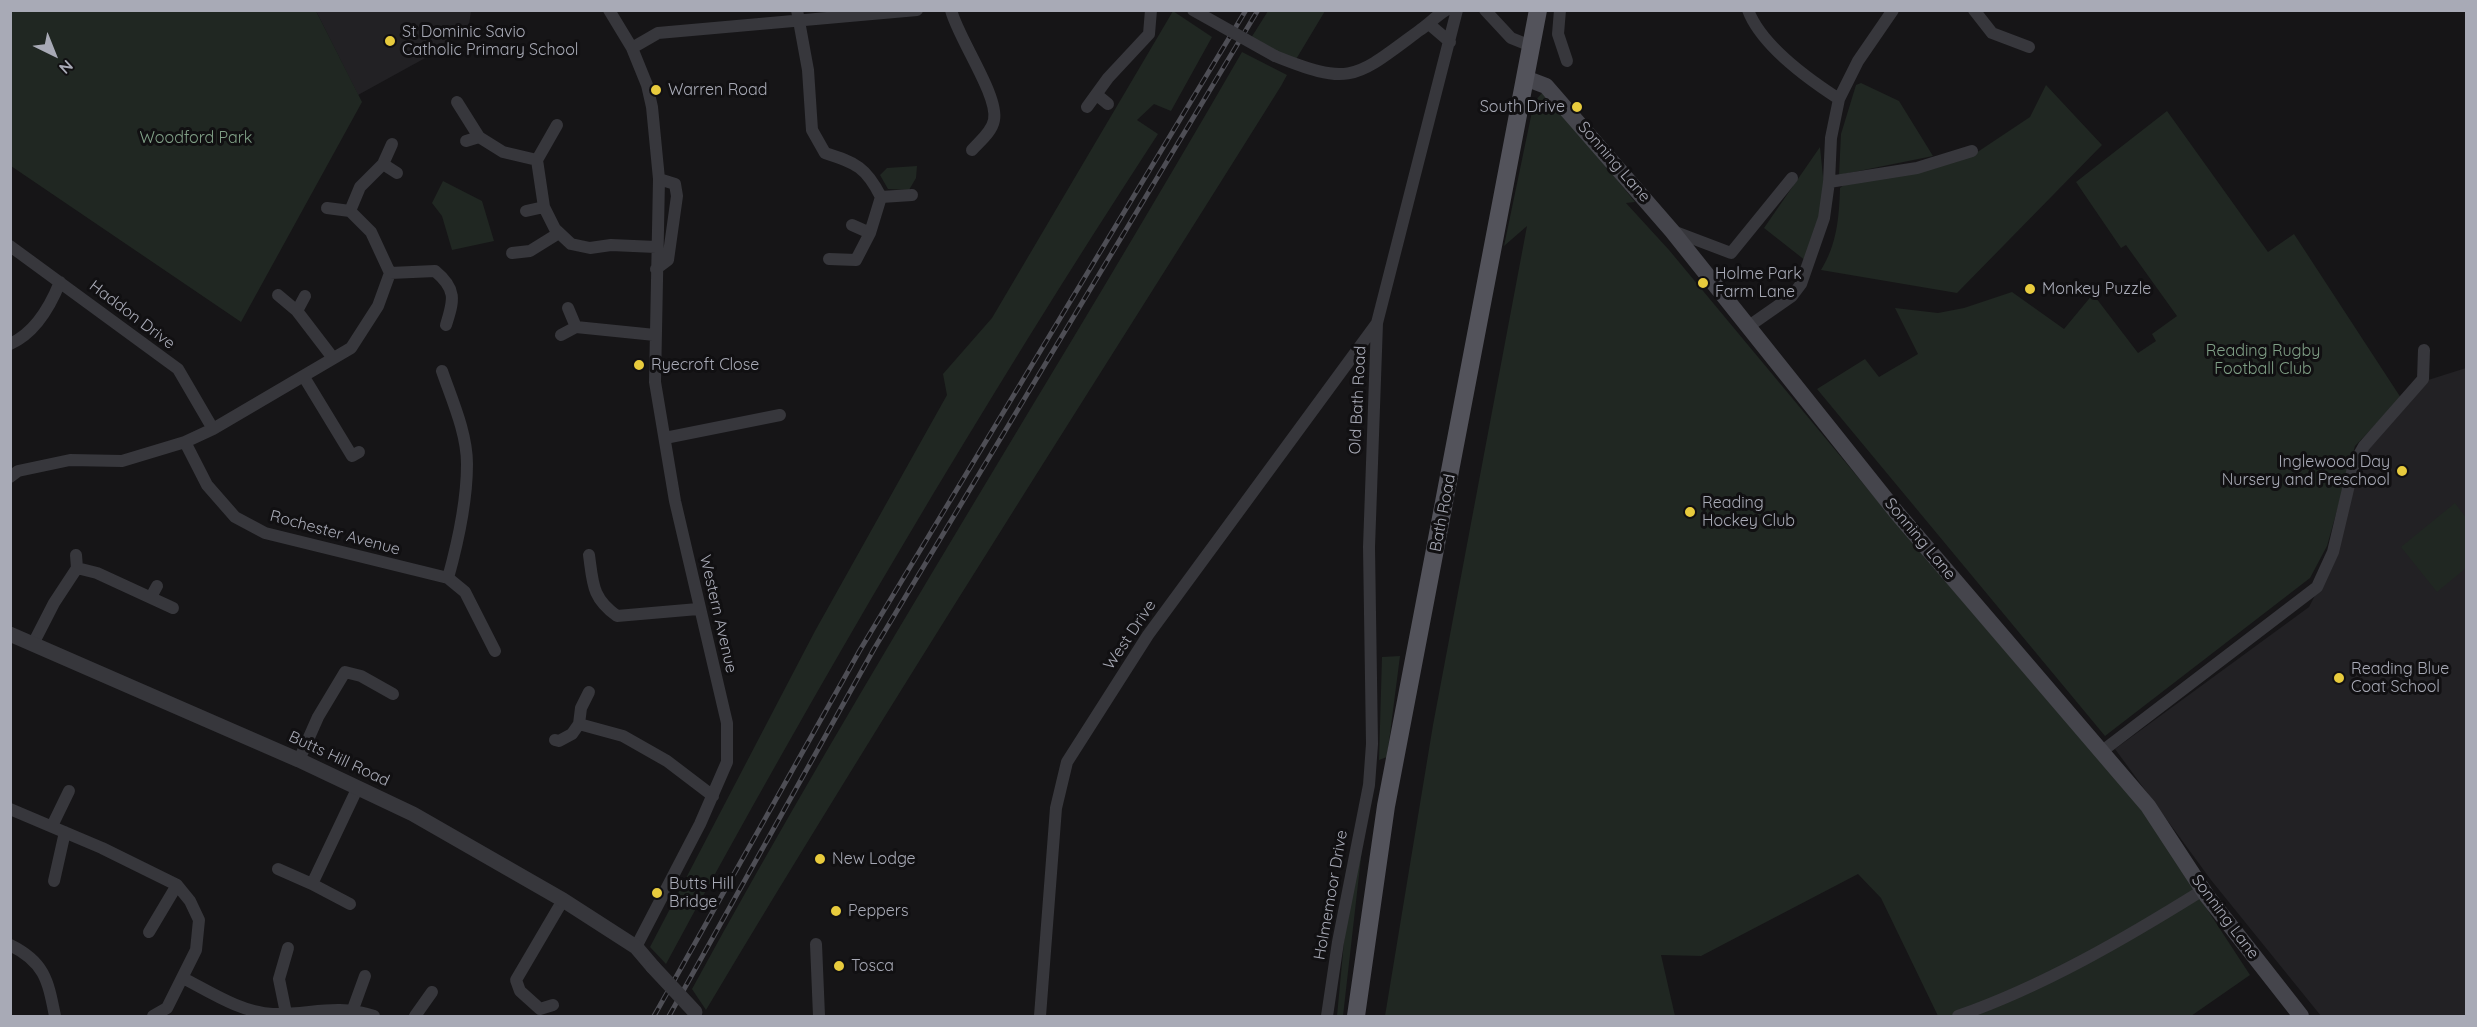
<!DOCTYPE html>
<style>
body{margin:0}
#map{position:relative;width:2477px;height:1027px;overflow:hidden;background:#161517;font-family:Quicksand,sans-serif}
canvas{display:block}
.frame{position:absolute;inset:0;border:12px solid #a8aab6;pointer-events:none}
.north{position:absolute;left:24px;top:24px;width:60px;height:60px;-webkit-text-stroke:4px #111012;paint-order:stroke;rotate:137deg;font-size:16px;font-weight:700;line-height:24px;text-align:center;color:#a8aab6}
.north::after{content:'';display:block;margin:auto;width:21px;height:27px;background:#a8aab6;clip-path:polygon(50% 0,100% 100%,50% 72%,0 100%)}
</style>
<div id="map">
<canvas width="2477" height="1027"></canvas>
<div class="frame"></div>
<div class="north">N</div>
</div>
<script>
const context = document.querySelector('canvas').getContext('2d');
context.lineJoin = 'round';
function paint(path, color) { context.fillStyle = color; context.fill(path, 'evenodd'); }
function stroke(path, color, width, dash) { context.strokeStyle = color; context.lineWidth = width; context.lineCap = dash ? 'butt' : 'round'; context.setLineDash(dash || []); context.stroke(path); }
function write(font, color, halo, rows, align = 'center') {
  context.font = font + ' Quicksand,sans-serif'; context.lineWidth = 6; context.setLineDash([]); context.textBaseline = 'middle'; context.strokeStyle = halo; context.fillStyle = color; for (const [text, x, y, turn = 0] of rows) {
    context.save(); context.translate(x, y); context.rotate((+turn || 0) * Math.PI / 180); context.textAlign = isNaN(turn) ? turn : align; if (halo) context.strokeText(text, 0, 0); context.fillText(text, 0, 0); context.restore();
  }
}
paint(new Path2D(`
 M316 11H471L469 25 427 57 358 95Z
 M2466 368V1016H2321L2211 880 2115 749 2309 607 2324 578 2356 464 2425 381Z`), '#222124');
paint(new Path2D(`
 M10 11H316L362 102 241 322 11 166Z
 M1173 11 1212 37 1171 111 1154 104 1137 120 1158 134C982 404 819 681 666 964L650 947 815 631 947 395 943 374 992 318Z
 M1268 11H1325L1295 61 1251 38Z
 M1242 52 1287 75 1281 86C1089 393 892 698 706 1010L692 989C866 671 1061 366 1242 52Z
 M1861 83 1899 101 1933 156 1839 175 1841 134 1856 85Z
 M2046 85 2102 145 1957 293 1821 270C1837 244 1839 218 1840 188L1845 184 1976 153 2030 117Z
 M1542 93 1571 122 1635 202 1626 203 1669 250 1916 547 2143 811 2250 975 2191 1016H1938L1881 898 1858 874 1701 956 1661 955 1675 1016H1385L1433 725 1527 226 1504 246 1534 102Z
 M2167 111 2268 252 2294 234 2401 398 2355 446 2327 546 2310 578 2105 736 1817 389 1865 359 1879 377 1918 354 1895 308 1938 313 1964 308 2012 292 2064 329 2093 294 2138 353 2156 341 2152 334 2177 316 2126 245 2121 248 2076 182Z
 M1820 147 1826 207 1806 261 1764 228Z
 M917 166 916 178 909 190 888 189 880 175 887 168Z
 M443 181 482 201 494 241 452 250 442 216 432 203Z
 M2455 503 2466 518V568L2437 592 2401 547Z
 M1400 656 1387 757 1379 760 1382 657Z
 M1363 840 1343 1016H1337L1345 931Z`), '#202722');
stroke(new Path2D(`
 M609 10 632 48 647 85 652 107 659 179 655 382 675 501 727 723V762L700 824 636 947
 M797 10 808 70 812 130 825 153C856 163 866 167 881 197L870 233 856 260 829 259
 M951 10C958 38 999 96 994 120 992 132 979 142 972 150
 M1485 10 1511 38 1531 46
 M1560 10 1558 34 1567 61
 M1748 10C1761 45 1808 79 1839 99
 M1974 10 1992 33 2029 47
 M1429 24 1450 42
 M632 48 658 33 917 10
 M1275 56C1352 87 1355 78 1420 30 1429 24 1436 16 1446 10
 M1097 95 1108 104
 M457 102 479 137
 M1087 107 1108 78 1149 34 1151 10
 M466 141 479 137 503 152 537 160 544 207 555 229 571 244 590 248 611 245 656 247
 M537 160 557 125
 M383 164 397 173
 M1829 182 1917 168 1972 151
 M881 197 912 195
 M350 211 360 187 383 164 392 144
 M526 211 544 207
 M852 225 870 233
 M1673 231 1731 253 1792 178
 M10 246 178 369 213 429
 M512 253 530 251 559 233
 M656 269 668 260 677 196 675 184 659 179
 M390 273 435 271C457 289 454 300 446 325
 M278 295 297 311 333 358
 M568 308 576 327
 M297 311 305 296
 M1749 326 1792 296 1801 284 1824 218 1829 182 1831 138 1839 99 1858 61 1893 10
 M561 335 576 327 655 335
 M10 344C35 333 50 307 60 282
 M304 377 352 456 359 452
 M665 438 780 415
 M185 442 207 485 235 517 265 533 448 578C458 542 467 502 467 464 467 433 452 400 442 371
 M10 477 18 471 70 460 122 461 185 442 213 429 351 348 378 306 390 273 371 232 350 211 327 208
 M76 555 77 568
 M589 555C593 584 592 598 617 616L698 609
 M448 578 465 592 495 651
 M151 597 157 586
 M33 644 54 603 77 568 97 573 173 608
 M579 724 581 708 589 692
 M555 740 559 741 572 734 579 724 623 736 667 761 713 796
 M2101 752 2317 587 2333 552 2354 464 2364 446 2423 379 2424 350
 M299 760 318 717 345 672 361 676 393 694
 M10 809 102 848 177 885 190 901 199 920 196 950 167 1008 153 1016
 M52 826 69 791
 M278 869 312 884 358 787
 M54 881 65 832
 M312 884 350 904
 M149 932 177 885
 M816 944 819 1016
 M10 945C45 962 48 981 55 1016
 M183 978C210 992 242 1013 273 1014 311 1015 335 1003 374 1016
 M553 1005 540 1009 520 991 516 980 563 900
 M353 1009 365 976
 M286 1013 279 979 288 948
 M415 1016 432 992
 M1040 1016 1056 808 1067 762 1148 635 1377 323
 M1327 1016 1338 942 1369 785 1372 744 1369 547 1377 323 1457 10
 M1958 1016C2044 986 2126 938 2203 890`), '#37373c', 12);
stroke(new Path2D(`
 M10 634 299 760 413 814 563 900 636 947 653 967`), '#37373c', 15);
stroke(new Path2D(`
 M1525 78 1546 86 1672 231 1897 513 2148 806 2207 896 2301 1016`), '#45454c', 16);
stroke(new Path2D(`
 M1356 1016 1386 806 1538 10`), '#53535b', 18);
const rail = new Path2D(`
 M654 1016 860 650 1246 10
 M669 1016 874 649 1258 10`);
stroke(rail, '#4e4e55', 5);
stroke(rail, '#111012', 3, [9]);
stroke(new Path2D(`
 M1193 10 1275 56`), '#37373c', 12);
stroke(new Path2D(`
 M653 967 695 1012`), '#37373c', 15);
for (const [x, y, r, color] of [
 [390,41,6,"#e8cb3d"],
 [656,90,6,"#e8cb3d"],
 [1577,107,6,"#e8cb3d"],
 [1703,283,6,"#e8cb3d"],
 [2030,289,6,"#e8cb3d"],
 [639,365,6,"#e8cb3d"],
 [2402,471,6,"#e8cb3d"],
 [1690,512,6,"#e8cb3d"],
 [2339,678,6,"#e8cb3d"],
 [820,859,6,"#e8cb3d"],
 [657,893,6,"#e8cb3d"],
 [836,911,6,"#e8cb3d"],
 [839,966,6,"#e8cb3d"]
]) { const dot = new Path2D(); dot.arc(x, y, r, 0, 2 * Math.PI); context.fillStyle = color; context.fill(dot); stroke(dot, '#111012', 2); }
write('16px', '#a8aab6', '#111012', [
 ["St Dominic Savio",402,32],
 ["Catholic Primary School",402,50],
 ["Warren Road",668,90],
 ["South Drive",1565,107,"right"],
 ["Holme Park",1715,274],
 ["Farm Lane",1715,292],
 ["Monkey Puzzle",2042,289],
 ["Ryecroft Close",651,365],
 ["Inglewood Day",2390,462,"right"],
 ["Nursery and Preschool",2390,480,"right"],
 ["Reading",1702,503],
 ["Hockey Club",1702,521],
 ["Reading Blue",2351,669],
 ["Coat School",2351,687],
 ["New Lodge",832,859],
 ["Butts Hill",669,884],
 ["Bridge",669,902],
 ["Peppers",848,911],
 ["Tosca",851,966]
], 'left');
write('16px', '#80a087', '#111012', [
 ["Woodford Park",196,138],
 ["Reading Rugby",2263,351],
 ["Football Club",2263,369]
]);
write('16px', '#a8aab6', '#111012', [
 ["Sonning Lane",1614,162,49],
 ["Haddon Drive",132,315,37],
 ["Old Bath Road",1358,400,-87],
 ["Bath Road",1443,513,-79],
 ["Rochester Avenue",335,533,15],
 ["Sonning Lane",1920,539,50],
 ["Western Avenue",718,614,77],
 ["West Drive",1130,635,-56],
 ["Butts Hill Road",339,759,25],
 ["Holmemoor Drive",1331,895,-80],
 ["Sonning Lane",2225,917,53]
]);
</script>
